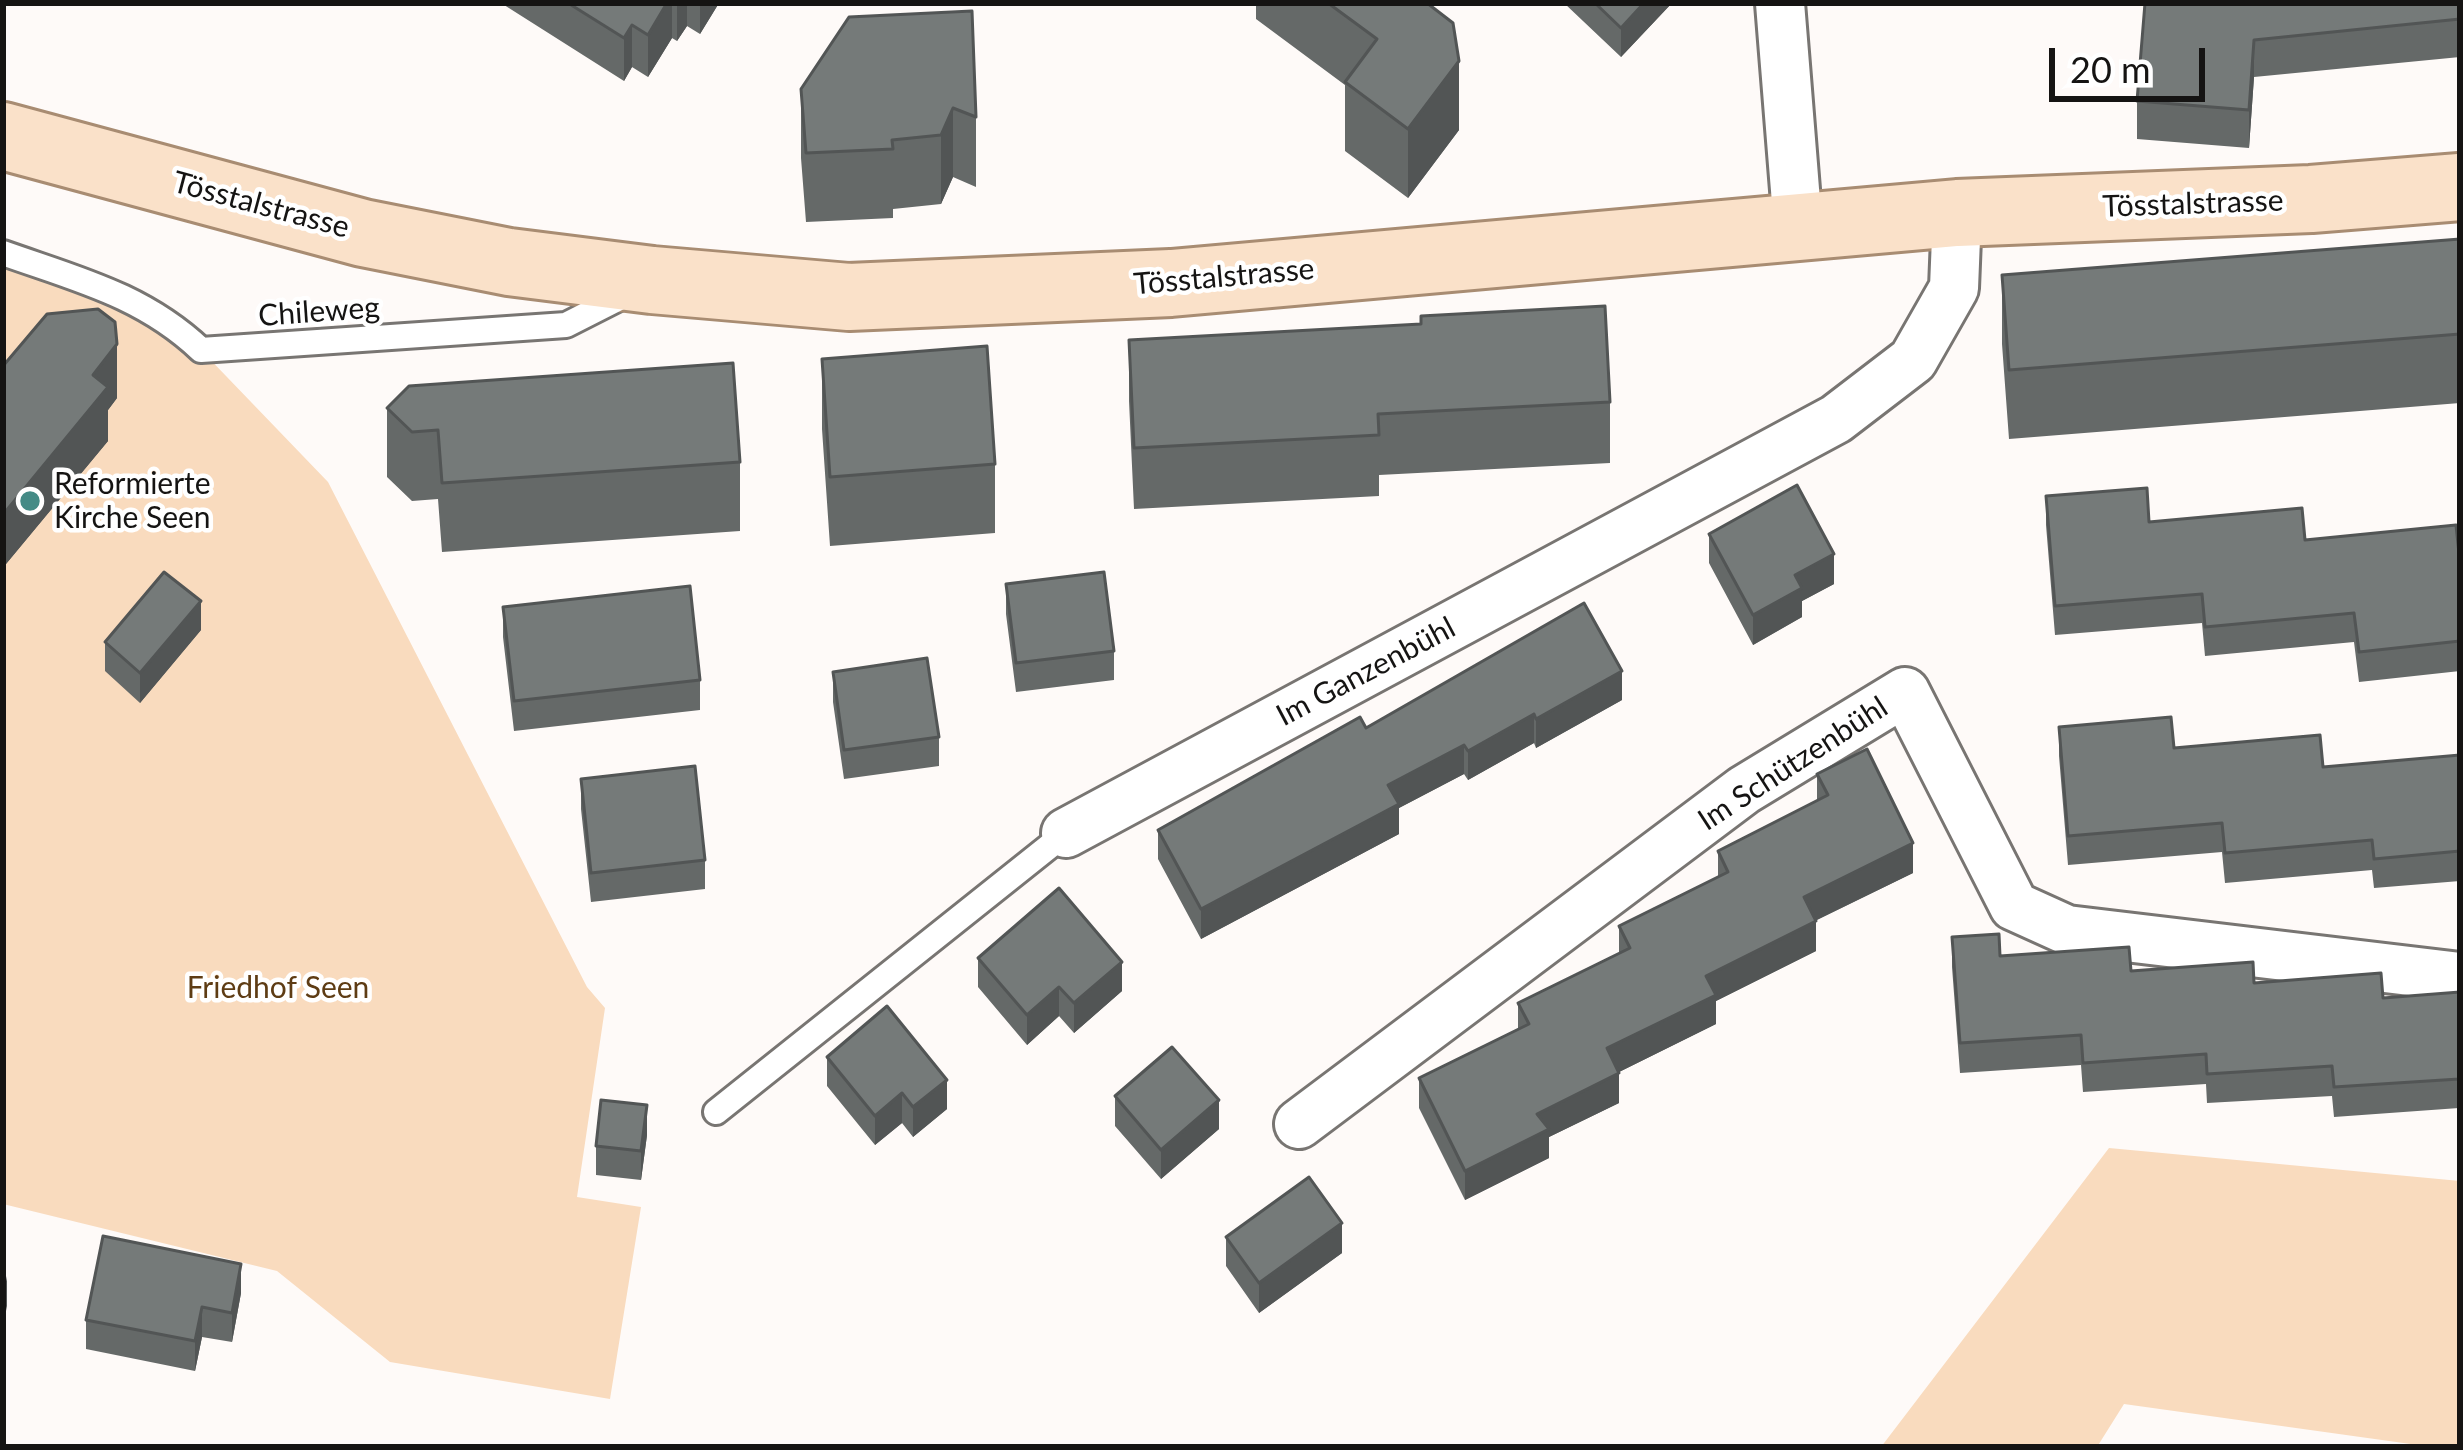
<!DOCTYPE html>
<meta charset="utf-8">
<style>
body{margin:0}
#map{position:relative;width:2463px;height:1450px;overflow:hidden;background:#fefaf8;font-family:Lato,sans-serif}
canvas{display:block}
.frame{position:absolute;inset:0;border:6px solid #151413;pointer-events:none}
.scale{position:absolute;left:2049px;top:48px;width:156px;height:54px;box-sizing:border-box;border:6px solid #151413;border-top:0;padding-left:15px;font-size:36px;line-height:42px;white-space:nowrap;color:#151413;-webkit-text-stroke:9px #fff;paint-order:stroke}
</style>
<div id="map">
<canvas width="2463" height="1450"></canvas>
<div class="frame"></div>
<div class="scale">20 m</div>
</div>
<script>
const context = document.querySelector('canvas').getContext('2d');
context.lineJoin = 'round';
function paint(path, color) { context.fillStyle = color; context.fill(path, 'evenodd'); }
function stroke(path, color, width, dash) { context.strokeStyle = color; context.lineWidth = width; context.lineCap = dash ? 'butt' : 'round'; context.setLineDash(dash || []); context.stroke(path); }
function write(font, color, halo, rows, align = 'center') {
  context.font = font + ' Lato,sans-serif'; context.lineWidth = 9; context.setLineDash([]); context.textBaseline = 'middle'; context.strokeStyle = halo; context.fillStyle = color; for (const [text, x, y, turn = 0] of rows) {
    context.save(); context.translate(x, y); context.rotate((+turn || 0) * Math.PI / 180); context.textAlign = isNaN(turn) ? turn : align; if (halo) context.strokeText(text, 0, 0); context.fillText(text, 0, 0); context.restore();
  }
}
paint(new Path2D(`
 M3 253 129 298 201 350 328 482 587 987 605 1008 577 1197 641 1207 610 1399 390 1362 277 1271 3 1204Z
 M2109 1148 2460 1181V1447H2432L2124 1404 2097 1447H1881Z`), '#f9dbbe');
const service = new Path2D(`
 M3 253C76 279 143 295 201 350L566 325 629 293
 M716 1112 1066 833`);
const minor = new Path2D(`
 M1780 3 1798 227
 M1066 833 1836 419 1913 360 1954 288 1957 213
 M1299 1124 1744 790 1905 692 2014 906 2067 930 2460 977`);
const primary = new Path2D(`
 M3 136 363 233 509 262 652 280 849 297 1171 283 1957 213 2311 199 2460 187`);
stroke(service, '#787572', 30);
stroke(minor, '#787572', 54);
stroke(primary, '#a88c72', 72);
stroke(service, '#fff', 24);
stroke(minor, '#fff', 48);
stroke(primary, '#fae1c9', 66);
paint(new Path2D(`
 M501 3H719L700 34 687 26 677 41 672 38 648 77 632 67 624 81Z
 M1256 3H1427L1459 130 1408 198 1345 151V85L1256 19Z
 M1564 3H1672L1621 57Z
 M2145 3H2460V57L2254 77 2249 148 2137 139V101Z
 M849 17 976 117V187L953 177 941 204 893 209V218L806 222 801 158V89Z
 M2460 239V403L2009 439 2002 344V275Z
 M1129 340 1610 402V463L1379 475V496L1134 509 1129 401Z
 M822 359 995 464V533L830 546 822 429Z
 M3 366 117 398 108 410V441L6 564 3 562Z
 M387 408 740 462V531L442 552 438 499 412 501 387 477Z
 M2046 496 2149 522 2305 540 2460 563V671L2359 682 2354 642 2205 656 2202 623 2055 635 2046 525Z
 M1709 534 1834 584 1802 601V617L1753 645 1709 563Z
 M1006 584 1114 651V680L1016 692 1006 614Z
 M503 607 700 680V710L514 731 503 637Z
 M201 630 140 703 105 671V642Z
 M833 672 939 737V766L844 779 833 702Z
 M1622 700 1536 748 1534 743 1468 780 1464 774 1399 808V834L1201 939 1158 859V830L1366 728Z
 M2059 727 2174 748 2323 767 2460 755V881L2374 888 2372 870 2225 883 2222 852 2068 865 2059 756Z
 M1817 774 1913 873 1815 921 1816 951 1716 1001V1024L1619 1072V1103L1549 1137V1158L1465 1200 1419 1108V1078L1518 1029V1003L1619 953V926L1718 877V851L1817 801Z
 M581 779 705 860V889L591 902 581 809Z
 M1952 937 2000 956 2131 971 2383 998 2460 992V1127L2459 1108 2334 1117 2332 1096 2207 1103 2206 1084 2083 1092 2081 1065 1960 1073 1952 967Z
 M978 958 1122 991 1074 1033 1059 1016 1027 1045 978 987Z
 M827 1057 947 1109 913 1137 902 1123 875 1145 827 1086Z
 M1115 1096 1219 1129 1161 1179 1115 1126Z
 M647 1135 641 1180 596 1175V1146Z
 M1226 1237 1342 1253 1259 1313 1226 1266Z
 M241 1293 232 1342 202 1337 195 1371 86 1349V1320Z`), '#656968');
paint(new Path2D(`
 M667 3H672V38L648 77V35Z
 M677 3H687V26L677 41Z
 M700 3H719L700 34Z
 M1644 3H1672L1621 57V28Z
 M632 25V67L624 81V38Z
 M2254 40V77L2249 148V110Z
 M1459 61V130L1408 198V129Z
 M953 108V177L941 204V135Z
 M117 344V398L108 410V441L6 564V511L93 375Z
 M1834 554V584L1802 601V617L1753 645V615L1795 575Z
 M201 601V630L140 703V673Z
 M1622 671V700L1536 748V719Z
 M1534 714V743L1468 780V751Z
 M1464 745V774L1399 808V834L1201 939V909L1388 785Z
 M1913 843V873L1804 926V897Z
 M1816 921V951L1716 1001V1024L1607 1078V1048L1706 976Z
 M1122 962V991L1074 1033V1003Z
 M1059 987V1016L1027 1045V1015Z
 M1619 1073V1103L1549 1137V1158L1465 1200V1171L1537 1114Z
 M947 1080V1109L913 1137V1107Z
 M902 1093V1123L875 1145V1116Z
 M1219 1100V1129L1161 1179V1150Z
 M647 1105V1135L641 1180V1151Z
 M1342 1223V1253L1259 1313V1283Z
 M241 1264V1293L232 1342V1313Z
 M7 1276V1306L3 1326V1297Z
 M202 1307V1337L195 1371V1341Z`), '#525555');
const building = new Path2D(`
 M568 3H667L648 35 632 25 624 38Z
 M1328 3H1427L1453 23 1459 61 1408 129 1345 82 1377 39Z
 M1595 3H1644L1621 28Z
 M2145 3H2460V19L2254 40 2249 110 2137 101Z
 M972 11 976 117 953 108 941 135 892 140 893 149 806 153 801 89 849 17Z
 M2460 239V334L2009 370 2002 275Z
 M1605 306 1610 402 1378 414 1379 435 1134 448 1129 340 1421 324V316Z
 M98 309 115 322 117 344 93 375 108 387 6 511 3 509V366L47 314Z
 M987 346 995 464 830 477 822 359Z
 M733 363 740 462 442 483 438 430 412 432 387 408 409 386Z
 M1797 485 1834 554 1795 575 1802 588 1753 615 1709 534Z
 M2147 488 2149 522 2302 508 2305 540 2456 525 2460 563V641L2359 652 2354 613 2205 627 2202 594 2055 606 2046 496Z
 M164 572 201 601 140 673 105 642Z
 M1104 572 1114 651 1016 663 1006 584Z
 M690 586 700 680 514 701 503 607Z
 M1584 603 1622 671 1536 719 1534 714 1468 751 1464 745 1388 785 1399 804 1201 909 1158 830 1360 717 1366 728Z
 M927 658 939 737 844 750 833 672Z
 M2171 717 2174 748 2320 735 2323 767 2460 755V851L2374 859 2372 840 2225 853 2222 823 2068 836 2059 727Z
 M1867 749 1913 843 1804 897 1816 921 1706 976 1716 995 1607 1048 1619 1073 1537 1114 1549 1129 1465 1171 1419 1078 1529 1024 1518 1003 1630 948 1619 926 1728 872 1718 851 1828 795 1817 774Z
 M695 766 705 860 591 873 581 779Z
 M1059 888 1122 962 1074 1003 1059 987 1027 1015 978 958Z
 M1999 934 2000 956 2129 947 2131 971 2253 962 2254 983 2381 973 2383 998 2460 992V1098L2459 1079 2334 1087 2332 1066 2207 1074 2206 1054 2083 1063 2081 1035 1960 1043 1952 937Z
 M887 1006 947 1080 913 1107 902 1093 875 1116 827 1057Z
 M1172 1047 1219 1100 1161 1150 1115 1096Z
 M601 1100 647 1105 641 1151 596 1146Z
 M1309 1177 1342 1223 1259 1283 1226 1237Z
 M103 1236 241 1264 232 1313 202 1307 195 1341 86 1320Z`);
paint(building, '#757a79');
stroke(building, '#525555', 3);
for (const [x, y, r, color] of [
 [30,501,12,"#448b86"]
]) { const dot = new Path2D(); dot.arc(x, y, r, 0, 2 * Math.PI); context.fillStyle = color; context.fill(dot); stroke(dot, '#fff', 4.5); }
write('30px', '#151413', '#fff', [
 ["Tösstalstrasse",2193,204,-2],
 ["Tösstalstrasse",261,205,15],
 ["Tösstalstrasse",1224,277,-5],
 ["Chileweg",319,312,-4],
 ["Im Ganzenbühl",1366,672,-28],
 ["Im Schützenbühl",1793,764,-33]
]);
write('30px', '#151413', '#fff', [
 ["Reformierte",54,484],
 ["Kirche Seen",54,518]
], 'left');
write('30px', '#5e3c14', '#fff', [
 ["Friedhof Seen",278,988]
]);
</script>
